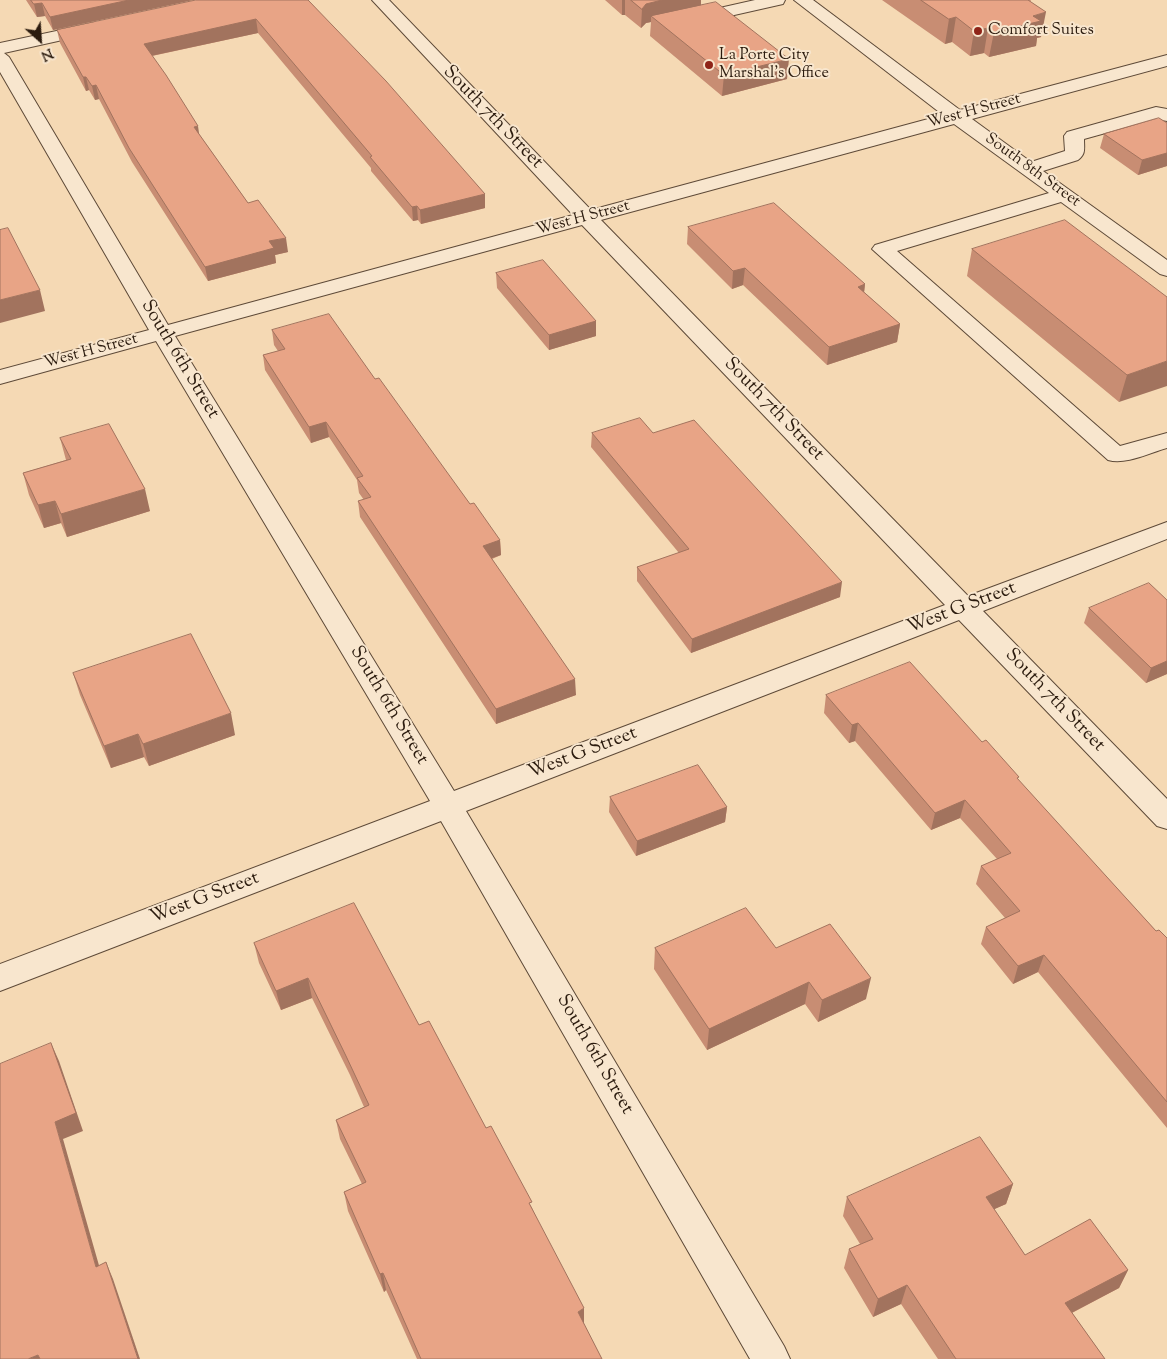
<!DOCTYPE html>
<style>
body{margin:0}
#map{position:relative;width:1167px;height:1359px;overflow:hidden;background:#f5d9b4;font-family:"Sorts Mill Goudy",serif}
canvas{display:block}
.north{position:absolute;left:15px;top:15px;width:50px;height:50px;-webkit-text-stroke:4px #f8e6ce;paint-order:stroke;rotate:154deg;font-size:14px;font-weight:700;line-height:20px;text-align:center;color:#2b1b0e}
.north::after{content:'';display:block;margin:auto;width:18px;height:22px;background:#2b1b0e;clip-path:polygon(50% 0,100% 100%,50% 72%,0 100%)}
</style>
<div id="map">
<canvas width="1167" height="1359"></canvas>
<div class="north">N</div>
</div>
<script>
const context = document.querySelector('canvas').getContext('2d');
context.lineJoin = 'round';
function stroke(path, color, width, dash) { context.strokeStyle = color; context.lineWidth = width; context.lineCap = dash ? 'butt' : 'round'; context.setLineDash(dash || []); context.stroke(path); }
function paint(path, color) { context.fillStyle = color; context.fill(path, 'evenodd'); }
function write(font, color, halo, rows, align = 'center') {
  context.font = font + ' "Sorts Mill Goudy",serif'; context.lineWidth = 4; context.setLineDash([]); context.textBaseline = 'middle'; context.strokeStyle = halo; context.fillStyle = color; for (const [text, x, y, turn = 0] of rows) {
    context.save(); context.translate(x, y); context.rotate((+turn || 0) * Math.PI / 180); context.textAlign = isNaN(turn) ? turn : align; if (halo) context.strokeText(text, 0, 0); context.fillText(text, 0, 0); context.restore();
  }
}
const minor = new Path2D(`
 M372 0H389L591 210 943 115 794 0H813L960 110 1167 55V66L972 119 1031 162 1065 151 1064 136 1067 132 1156 107 1167 109V121L1156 119 1084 139C1084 149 1086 154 1078 160L1043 171 1167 260V276L1160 274 1061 202 897 251 1120 446 1167 433V448C1149 453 1126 465 1108 460L872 249 875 245 1049 193 954 124 601 220 968 596 1167 522V539L983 611 1167 799V829L1157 826 959 620 466 811 784 1346 790 1359H750L441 821 0 991V964L430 801 156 341 0 384V370L149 330 0 72V43L94 23 100 24 103 28 100 32 94 33 4 53 9 57 168 325 573 215ZM582 225 945 605 454 791 175 336Z
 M755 0H785L783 4 690 25 684 24 681 20 684 16Z`);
stroke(minor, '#5e4a38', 2);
paint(minor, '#f8e6ce');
paint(new Path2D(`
 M26 0H193L53 30 45 16 37 17Z
 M308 0 485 194V208L421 224 418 220 413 221 371 171V168L258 33 152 56 199 134 248 203 288 252 275 255 276 263 208 281 132 162 99 99 95 100 89 90 86 91 60 43 57 30Z
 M605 0H701V5L787 79 722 96 650 36 651 22 646 23 641 28 625 15H622Z
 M882 0H1031L1030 2 1041 37 1037 38 1036 46 989 57 984 53 970 56 952 42 945 44Z
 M1167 123V166L1138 175 1100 148 1104 134Z
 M688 227 865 284 864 292 900 324 897 342 827 365 743 285 732 289 687 244Z
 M972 249 1167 297 1119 402 967 276Z
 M496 273 596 321V336L549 350 497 288Z
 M272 330 375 379 470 504 500 540 501 555 492 559 576 695 496 724 360 517 358 501 364 500 359 493 357 480 329 437 311 443 265 370 263 355 278 351 274 345Z
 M592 433H653L840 597 691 653 637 581V567L679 553 591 447Z
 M60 438 150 511 67 537 61 523 44 528 29 495 23 473 66 460Z
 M1167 600V674L1146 683 1084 623 1089 608Z
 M73 673 235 735 149 766 144 757 111 768 80 695Z
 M826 695 982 742 1018 780 1156 931 1167 938V1128L1038 972 1013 984 981 944 986 927 1005 918 976 884 981 866 997 859 960 818 931 830 855 741 849 743 824 713Z
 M610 797 727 807 725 822 636 856 609 812Z
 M254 943 419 1025 486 1128 532 1208 584 1325 602 1359H417L386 1290 384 1292 348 1211 344 1192 362 1184 340 1139 336 1120 364 1107 350 1075 312 998 281 1010 259 963Z
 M655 948H776L866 999 818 1022 805 1004 707 1050 654 969Z
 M1013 1184 1006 1204 994 1209 1025 1255 1128 1270 1119 1288 1072 1313 1105 1359H938L901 1304 873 1317 844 1268 849 1249 860 1244 843 1216 847 1197Z`), '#c88d73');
paint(new Path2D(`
 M129 0H193L53 30 50 17Z
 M622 0H625V15H622Z
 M662 0H701V11L651 16V22L646 23 641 28 642 9 646 4Z
 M42 3 45 16 37 17 34 4Z
 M1046 12 1041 37 1037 38 1036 46 989 57 994 32 1033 16Z
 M956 17 952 42 945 44 949 19Z
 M256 19 258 33 146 57 144 44Z
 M988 28 984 53 970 56 974 31Z
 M789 59 787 79 722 96 724 75Z
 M83 77H86L89 90 86 91Z
 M96 85 99 99 95 100 92 86Z
 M198 126 200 140 194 127Z
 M1167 153V166L1138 175 1142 160Z
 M485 194V208L421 224 420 210Z
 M417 206 418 220 413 221 412 207Z
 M286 238 288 252 275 255 276 263 208 281 205 267 269 241Z
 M745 268 743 285 732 289 733 271Z
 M865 284 863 302 858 287Z
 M40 290 45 311 0 323V300Z
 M596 321V336L549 350V335Z
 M900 324 897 342 827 365 829 347Z
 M1167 361V386L1119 402 1127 375Z
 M326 422 329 437 311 443 309 427Z
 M145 489 150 511 67 537 61 514Z
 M55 501 61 523 44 528 38 505Z
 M500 540 501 555 484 561 483 546Z
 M842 582 840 597 691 653 692 639Z
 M1167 661V674L1146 683 1151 668Z
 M575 679 576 695 496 724V709Z
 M231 713 235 735 149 766 143 744Z
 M858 723 855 741 849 743 852 725Z
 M138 734 144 757 111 768 104 746Z
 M965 800 960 818 931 830 935 813Z
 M727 807 725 822 636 856 637 841Z
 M1044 955 1038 972 1013 984 1018 966Z
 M308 978 312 998 281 1010 276 991Z
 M871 978 866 999 818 1022 822 1000Z
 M809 982 805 1004 707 1050 709 1029Z
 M51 1043 59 1061 83 1131 63 1139 104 1283 96 1267 55 1122Z
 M1013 1184 1006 1204 979 1216 986 1197Z
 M106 1262 113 1279 140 1359H138Z
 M1128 1270 1119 1288 1056 1321 1065 1303Z
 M383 1273 386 1290 384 1292 380 1274Z
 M907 1285 901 1304 873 1317 878 1299Z
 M584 1308V1326L578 1312Z
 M38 1355 41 1359H28Z`), '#a2735e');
const building = new Path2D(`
 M31 0H129L50 17 42 3 34 4Z
 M196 0H308L386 81 485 194 420 210 417 206 412 207 370 157 372 156 256 19 144 44 166 75 198 126 194 127 248 203 258 200 286 238 269 241 274 248 205 267 129 148 96 85 92 86 86 77H83L57 30Z
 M631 0H662L646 4 642 9Z
 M921 0H1028L1046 12 1033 16 1041 21 994 32 988 28 974 31 956 17 949 19Z
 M716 2 789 59 724 75 651 16Z
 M1159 118 1167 123V153L1142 160 1104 134Z
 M774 203 865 284 858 287 900 324 829 347 745 268 733 271 688 227Z
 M1065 220 1167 297V361L1127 375 972 249Z
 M8 228 40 290 0 300V230Z
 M543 260 596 321 549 335 496 273Z
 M329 314 375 379 379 378 470 504 474 503 500 540 483 546 575 679 496 709 358 501 371 497 357 478 363 476 326 422 309 427 263 355 285 349 272 330Z
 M640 418 653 433 694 420 842 582 692 639 637 567 689 549 592 433Z
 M109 424 145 489 61 514 55 501 38 505 23 473 71 459 60 438Z
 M1149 583 1167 600V661L1151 668 1089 608Z
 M191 634 231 713 143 744 138 734 104 746 73 673Z
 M910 662 982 742 986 740 1019 777 1017 778 1156 931 1159 930 1167 938V1102L1044 955 1018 966 986 927 1020 911 981 866 1011 853 965 800 935 813 858 723 852 725 826 695Z
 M698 765 727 807 637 841 610 797Z
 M354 903 419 1025 429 1021 486 1128 491 1126 532 1202 529 1203 584 1308 578 1312 602 1359H421L383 1273 380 1274 344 1192 366 1182 336 1120 369 1105 346 1056 308 978 276 991 254 943Z
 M746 908 776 948 830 924 871 978 822 1000 809 982 709 1029 655 948Z
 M51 1043 76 1113 55 1122 96 1267 106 1262 138 1359H40L38 1355 28 1359H0V1064Z
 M980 1137 1013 1184 986 1197 1025 1255 1090 1219 1128 1270 1065 1303 1105 1359H956L907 1285 878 1299 849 1249 873 1239 847 1197Z`);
paint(building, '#e8a486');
stroke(building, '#a2735e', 1);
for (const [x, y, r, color] of [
 [978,31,5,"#8f2418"],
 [709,65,5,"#8f2418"]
]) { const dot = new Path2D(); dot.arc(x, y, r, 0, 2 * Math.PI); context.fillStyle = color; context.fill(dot); stroke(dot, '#f8e6ce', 2); }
write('16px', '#2b1b0e', '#f8e6ce', [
 ["Comfort Suites",988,31],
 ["La Porte City",719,56],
 ["Marshal's Office",719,74]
], 'left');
write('16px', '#2b1b0e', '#f8e6ce', [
 ["West H Street",974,112,-15],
 ["South 8th Street",1032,171,36],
 ["West H Street",583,219,-15],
 ["West H Street",91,352,-15]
]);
write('19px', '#2b1b0e', '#f8e6ce', [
 ["South 7th Street",492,118,46],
 ["South 6th Street",179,360,59],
 ["South 7th Street",773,410,46],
 ["West G Street",962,609,-21],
 ["South 7th Street",1054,701,46],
 ["South 6th Street",388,706,59],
 ["West G Street",583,754,-21],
 ["West G Street",205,899,-21],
 ["South 6th Street",594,1055,60]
]);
</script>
